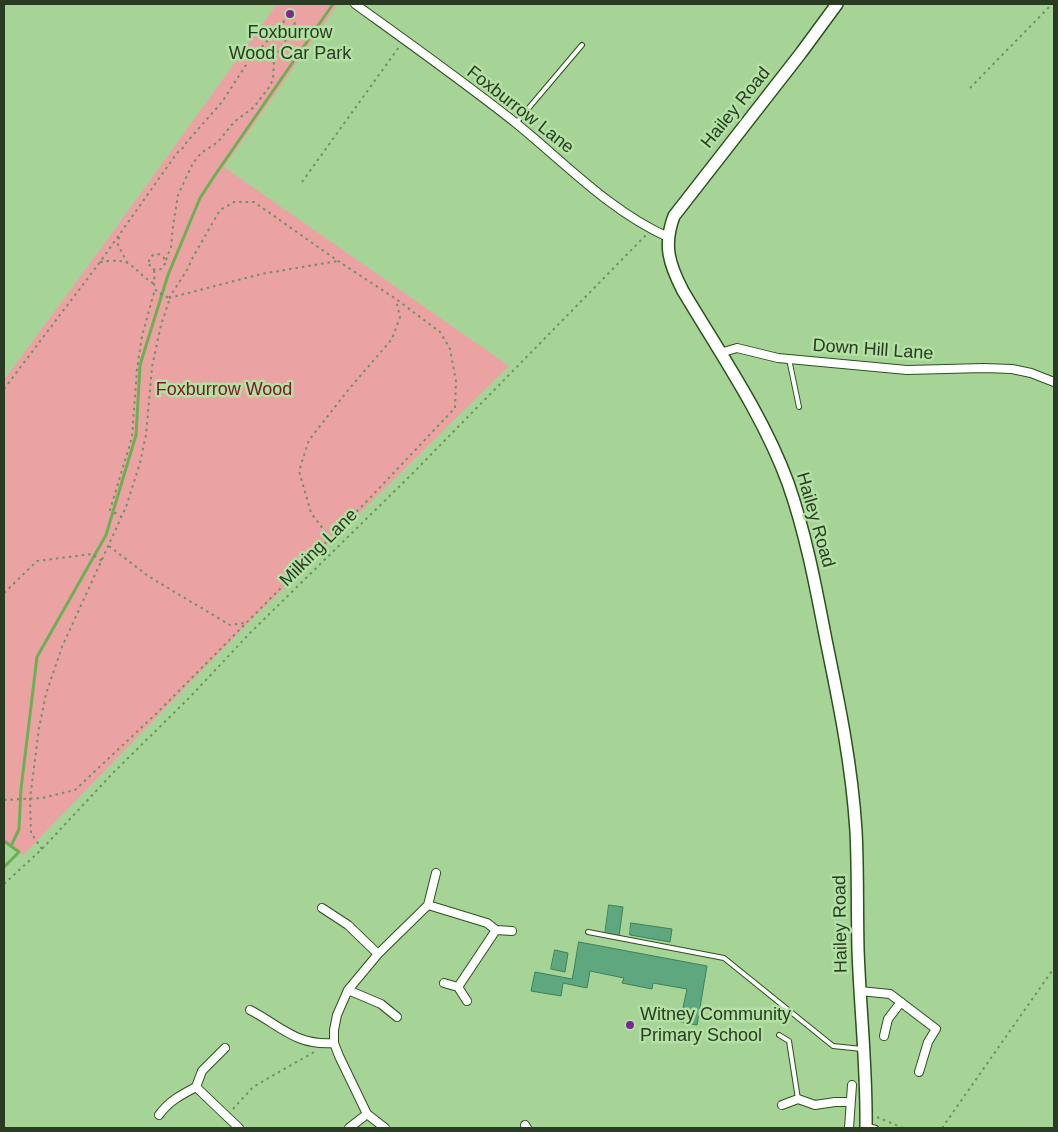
<!DOCTYPE html>
<style>
body{margin:0}
#map{position:relative;width:1058px;height:1132px;overflow:hidden;background:#a6d497;font-family:Arial,sans-serif}
canvas{display:block}
.frame{position:absolute;inset:0;border:5px solid #293c23;pointer-events:none}
</style>
<div id="map">
<canvas width="1058" height="1132"></canvas>
<div class="frame"></div>
</div>
<script>
const context = document.querySelector('canvas').getContext('2d');
context.lineJoin = 'round';
function paint(path, color) { context.fillStyle = color; context.fill(path, 'evenodd'); }
function stroke(path, color, width, dash) { context.strokeStyle = color; context.lineWidth = width; context.lineCap = dash ? 'butt' : 'round'; context.setLineDash(dash || []); context.stroke(path); }
function write(font, color, halo, rows, align = 'center') {
  context.font = font + ' Arial,sans-serif'; context.lineWidth = 5; context.setLineDash([]); context.textBaseline = 'middle'; context.strokeStyle = halo; context.fillStyle = color; for (const [text, x, y, turn = 0] of rows) {
    context.save(); context.translate(x, y); context.rotate((+turn || 0) * Math.PI / 180); context.textAlign = isNaN(turn) ? turn : align; if (halo) context.strokeText(text, 0, 0); context.fillText(text, 0, 0); context.restore();
  }
}
paint(new Path2D(`
 M277 4H338L224 167 509 366 245 626 23 855 4 843V380L107 240Z`), '#eba2a3');
stroke(new Path2D(`
 M4 841 19 852 4 867
 M11 846 19 829 21 789 37 657 106 535 136 435 140 365 168 275 200 198 215 175 333 4`), '#6cb054', 3);
const building = new Path2D(`
 M609 905 623 907 619 936 605 934Z
 M631 923 672 929 670 942 630 935Z
 M579 942 707 966 697 1025 680 1022 687 989 653 983 652 989 622 983 624 978 590 971 587 988 563 983 561 996 531 991 535 972 572 979Z
 M555 950 568 953 565 972 551 969Z`);
paint(building, '#5fa87f');
stroke(building, '#38825b', 1);
const service = new Path2D(`
 M516 123 582 45
 M789 359 799 407
 M588 932 724 958 833 1046 862 1049
 M779 1035 789 1041 798 1099
 M868 1126 876 1128`);
const minor = new Path2D(`
 M355 4C409 43 464 82 517 124 565 163 611 212 668 237
 M720 353 737 348 778 358 907 370 984 368 1012 369 1031 373 1054 382
 M428 905 487 923 496 930 458 987
 M322 908 348 925 378 954
 M496 930 512 931
 M444 983 458 987 467 1001
 M348 990 381 1004 397 1017
 M860 991 890 994 936 1029 928 1042 919 1072
 M250 1010C281 1026 296 1046 334 1043
 M884 1036 888 1019 901 1002
 M196 1087 202 1071 225 1048
 M782 1105 798 1099 815 1105 835 1102H850
 M159 1115C169 1101 181 1095 196 1087L239 1128
 M525 1125 527 1128
 M349 1128 367 1114
 M385 1128 367 1114 339 1056 334 1043V1030L337 1015 348 990 378 954 428 905 436 873
 M849 1128 852 1085`);
const secondary = new Path2D(`
 M837 4 801 53 674 216C663 245 669 264 683 291 720 353 763 415 788 483 806 534 816 588 826 640 839 703 852 766 856 831 858 870 857 909 858 949 860 1009 867 1068 866 1128`);
stroke(service, '#2a521a', 6);
stroke(minor, '#2a521a', 10);
stroke(secondary, '#2a521a', 14);
stroke(new Path2D(`
 M970 88 1052 4
 M302 182 399 47
 M119 237 118 245 127 262
 M149 262a8 8 0 1 1 16 0a8 8 0 1 1-16 0Z
 M100 262C135 257 128 267 154 284
 M169 298 261 274 338 261
 M4 389 100 262 177 153 185 146 186 143 222 102 248 62 282 25 287 15 295 22 294 26 274 59 273 79 270 86 254 107 234 122 218 142 201 153 193 163 178 195 173 226 171 247 164 265
 M122 517 110 510 132 437 137 369 142 336 155 289
 M330 538 311 513 299 471 309 440 349 389 392 339 400 317 396 300
 M109 546 148 576 230 625 244 623
 M4 593 37 561 92 554 102 561
 M4 800 42 798 75 790 158 712 367 501 455 408 456 381 450 349 440 332 396 299 338 261 254 202H234L220 210 193 257 187 270 169 298
 M42 849 31 833 30 799 39 728 46 694 62 647 126 507 140 463 146 435 152 367 161 325 169 301V298C148 287 156 291 154 270
 M4 884 42 849 112 774 191 696 250 633 410 476 646 235
 M233 1109 253 1087 314 1052
 M877 1117 903 1128
 M942 1128 1054 968`), '#6f9164', 2, [2.5, 4]);
stroke(service, '#fff', 4);
stroke(minor, '#fff', 8);
stroke(secondary, '#fff', 11);
for (const [x, y, r, color] of [
 [290,14,5,"#7d2795"],
 [630,1025,5,"#7d2795"]
]) { const dot = new Path2D(); dot.arc(x, y, r, 0, 2 * Math.PI); context.fillStyle = color; context.fill(dot); stroke(dot, '#b3e1a4', 2); }
write('18px', '#293c23', '#b3e1a4', [
 ["Foxburrow",290,33],
 ["Wood Car Park",290,54],
 ["Witney Community",640,1015,"left"],
 ["Primary School",640,1036,"left"]
]);
write('18px', '#293c23', '#b3e1a4', [
 ["Hailey Road",736,108,-51],
 ["Foxburrow Lane",520,110,38],
 ["Down Hill Lane",873,350,4],
 ["Hailey Road",815,520,74],
 ["Milking Lane",319,548,-45],
 ["Hailey Road",841,924,-91]
]);
write('18px', '#801728', '#b3e1a4', [
 ["Foxburrow Wood",224,390]
]);
</script>
